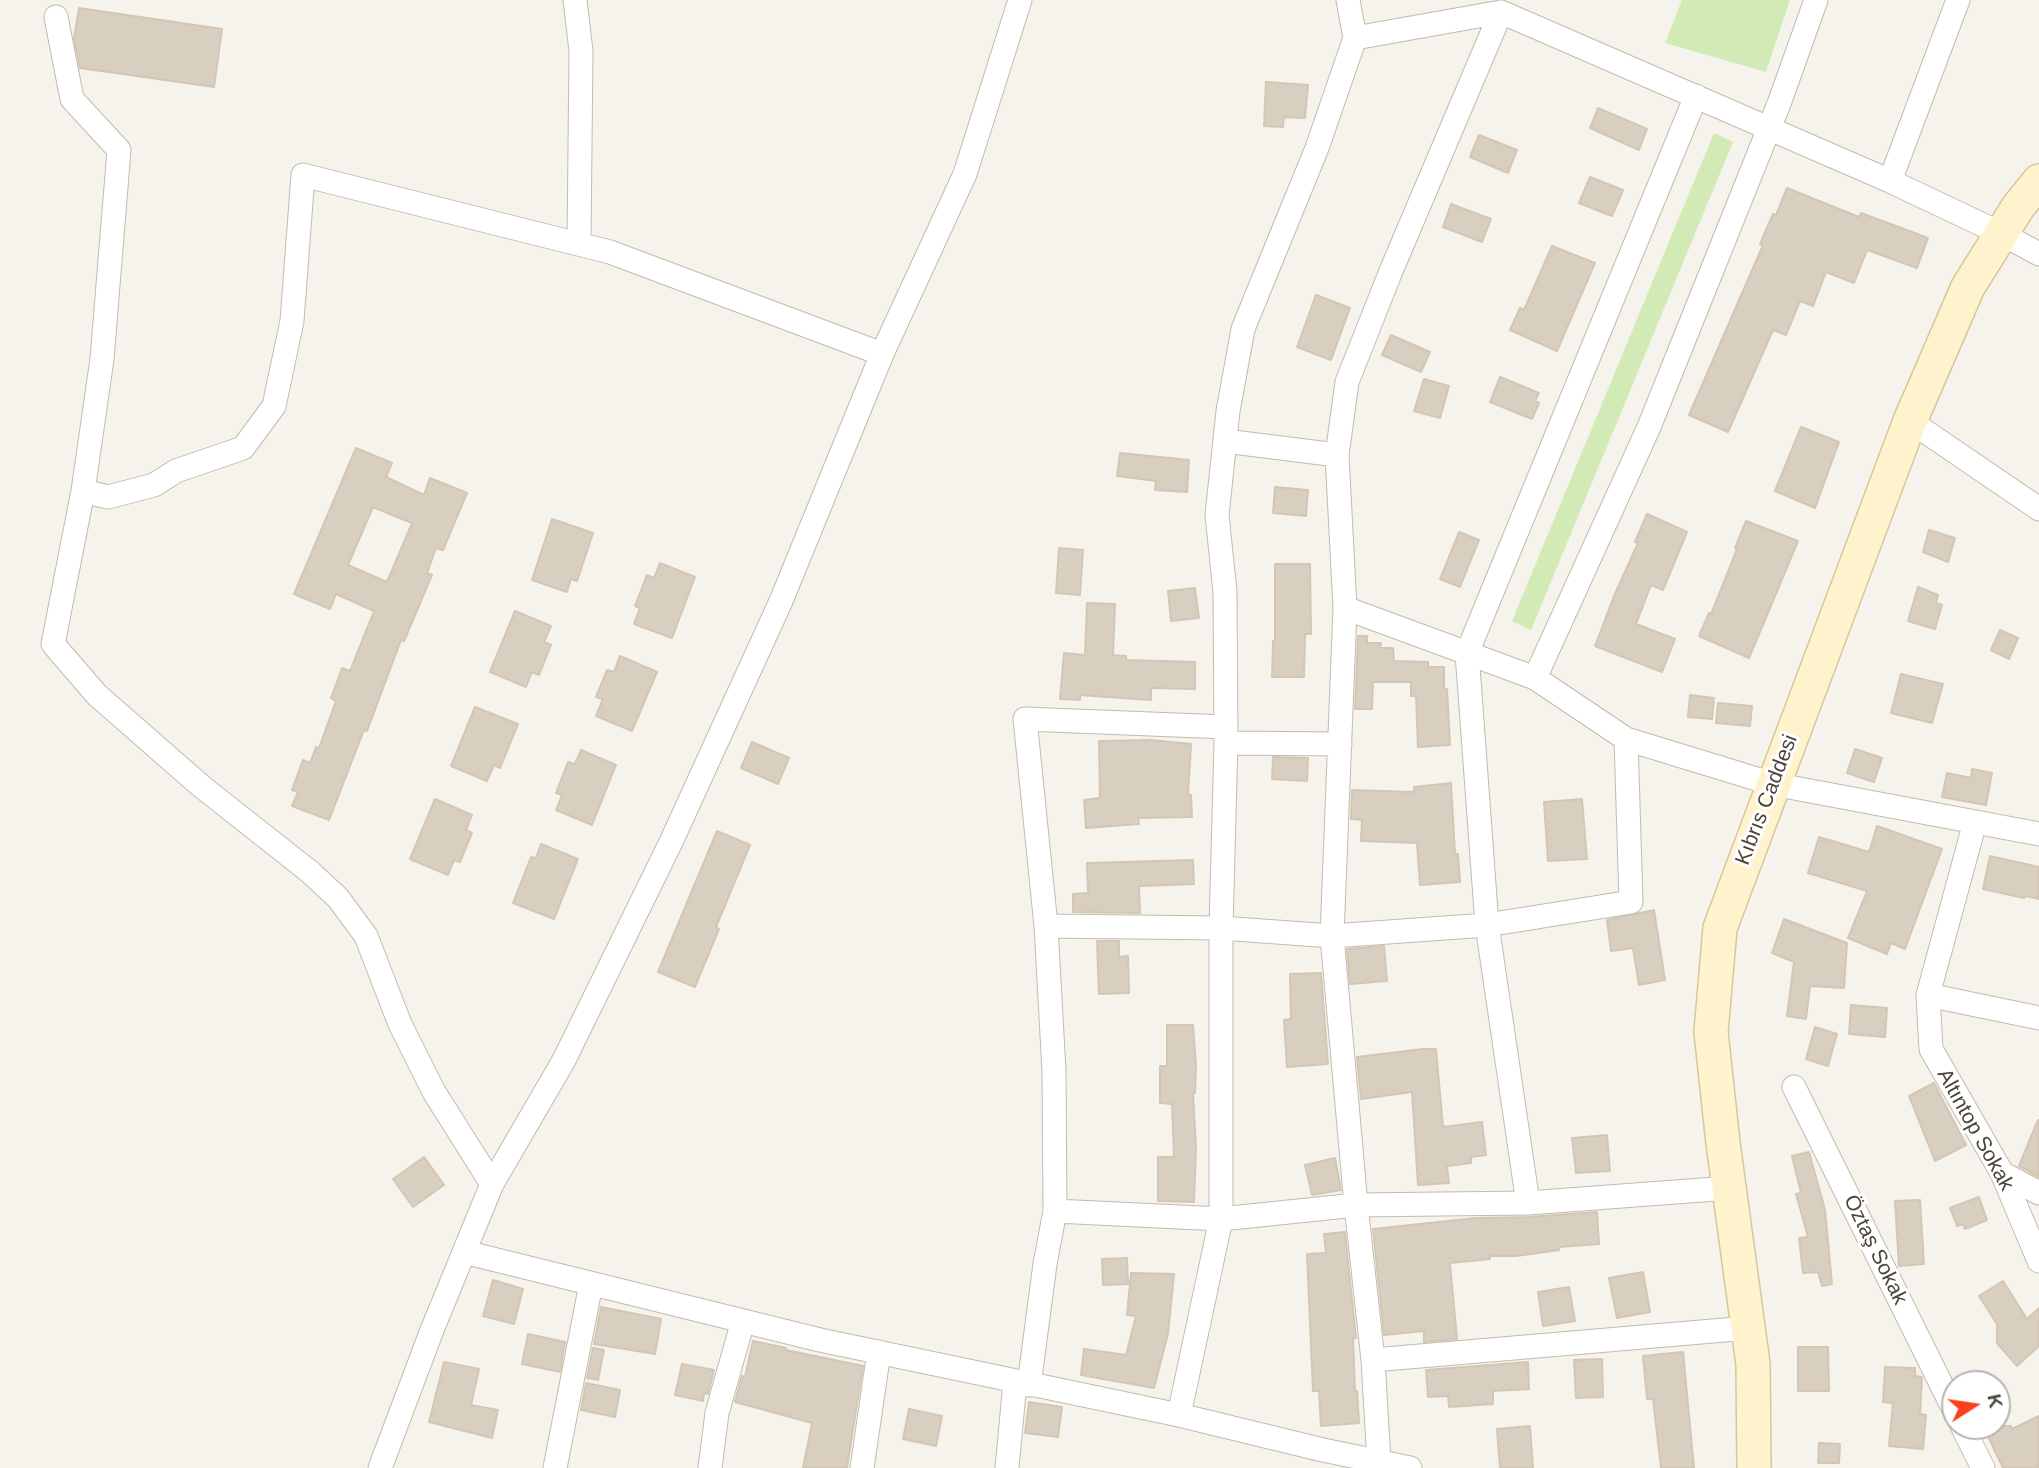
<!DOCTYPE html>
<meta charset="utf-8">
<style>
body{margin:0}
#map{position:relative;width:2039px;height:1468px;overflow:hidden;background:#f6f3ec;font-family:Arial,sans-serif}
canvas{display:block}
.north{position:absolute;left:1941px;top:1370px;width:70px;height:70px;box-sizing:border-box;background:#fff;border:2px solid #b7b4b0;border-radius:50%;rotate:78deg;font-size:19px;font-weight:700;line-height:28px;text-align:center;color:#4b4439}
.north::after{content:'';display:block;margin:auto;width:24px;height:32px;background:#fc3f1d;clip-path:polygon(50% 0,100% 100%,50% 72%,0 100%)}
</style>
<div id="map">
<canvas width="2039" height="1468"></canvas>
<div class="north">K</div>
</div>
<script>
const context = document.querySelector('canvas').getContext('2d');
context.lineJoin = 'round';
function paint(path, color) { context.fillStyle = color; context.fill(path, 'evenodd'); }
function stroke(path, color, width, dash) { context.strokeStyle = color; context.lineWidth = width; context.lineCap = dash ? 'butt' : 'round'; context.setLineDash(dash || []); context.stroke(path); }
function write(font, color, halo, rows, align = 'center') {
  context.font = font + ' Arial,sans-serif'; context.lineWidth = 6; context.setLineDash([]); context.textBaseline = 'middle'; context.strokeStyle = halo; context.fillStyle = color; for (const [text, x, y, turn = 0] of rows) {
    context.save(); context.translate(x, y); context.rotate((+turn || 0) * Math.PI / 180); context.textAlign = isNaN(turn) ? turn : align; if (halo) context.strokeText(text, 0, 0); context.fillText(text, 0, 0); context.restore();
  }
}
paint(new Path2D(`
 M1682 0H1790L1766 72 1665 43Z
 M1714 133 1733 142 1531 630 1512 621Z`), '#d2eab5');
const building = new Path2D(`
 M79 8 222 29 214 87 80 68 74 38Z
 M1266 82 1308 85 1305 118 1284 117 1283 127 1264 126Z
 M1598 108 1647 129 1639 150 1590 128Z
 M1479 135 1517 150 1508 173 1470 157Z
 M1590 177 1623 190 1612 216 1579 203Z
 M1787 188 1859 217 1861 213 1928 238 1917 268 1867 250 1854 283 1826 272 1813 306 1800 301 1786 335 1773 330 1728 432 1689 415 1763 245 1760 244 1773 214 1776 215Z
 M1451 204 1491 219 1482 242 1443 227Z
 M1552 246 1595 263 1557 351 1510 330 1520 308 1524 310Z
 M1316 295 1350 308 1331 360 1297 347Z
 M1391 335 1430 352 1421 372 1382 355Z
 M1500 377 1539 393 1535 401 1539 403 1532 419 1490 402Z
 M1424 379 1449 386 1440 418 1414 411Z
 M1801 427 1839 442 1815 508 1775 491Z
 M356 448 392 463 386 477 424 495 430 478 467 493 443 550 436 548 427 573 432 575 404 641 401 640 367 731 364 730 329 820 292 806 298 792 292 790 303 760 310 763 316 747 319 748 336 701 331 698 342 668 350 671 374 611 336 594 330 609 294 594ZM373 507 412 523 387 582 348 565Z
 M1120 453 1189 460 1187 492 1155 490 1156 481 1117 476Z
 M1275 487 1308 490 1306 516 1273 513Z
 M1647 514 1687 532 1663 590 1651 585 1636 624 1675 639 1662 672 1595 646 1614 596 1638 543 1635 542Z
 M552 519 593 533 577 581 571 579 567 592 532 580Z
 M1746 521 1798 541 1749 658 1699 636 1709 613 1711 614 1737 549 1735 548Z
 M1929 530 1955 538 1948 562 1923 552Z
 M1459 532 1479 540 1460 587 1440 579Z
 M1059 548 1083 550 1080 595 1056 593Z
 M660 563 695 577 672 638 634 624 640 608 635 606 647 575 654 578Z
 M1275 564H1310L1311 634H1305L1304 677H1272L1273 641H1275Z
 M1918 587 1938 595 1936 603 1942 605 1935 629 1908 621Z
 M1195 588 1199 618 1171 621 1168 591Z
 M1087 603 1115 604 1113 655 1126 656V660L1195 662V689L1151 688V700L1080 695V700L1060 699 1064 653 1085 655Z
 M515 611 551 626 544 642 551 645 539 675 532 672 526 687 490 672Z
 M2000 630 2018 638 2009 659 1991 650Z
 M1358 636H1367V643H1381L1380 648H1393L1394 661 1428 662V667H1444V689H1447L1450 745 1418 747 1416 696H1411V682H1373L1372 709H1355Z
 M620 656 657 672 632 731 596 716 603 699 596 697 607 670 614 672Z
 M1901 674 1943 684 1932 723 1891 713Z
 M1690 695 1714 698 1712 719 1688 717Z
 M1718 703 1752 706 1750 726 1716 723Z
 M475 707 518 724 500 768 494 765 487 781 451 766Z
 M1151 740 1191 744 1188 795H1191L1192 817 1138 818 1139 824 1086 828 1084 800 1100 798 1099 741Z
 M752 742 789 758 778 784 741 768Z
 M1855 749 1882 758 1874 782 1847 773Z
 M581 750 616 765 592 825 556 810 562 795 556 793 568 762 575 764Z
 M1273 757 1308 758 1307 781 1272 779Z
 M1972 769 1992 773 1986 805 1942 797 1947 773 1971 778Z
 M1451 783 1455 854H1458L1460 882 1420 885 1417 843 1361 841 1362 820 1351 819 1352 790 1414 792V787Z
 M435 799 472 815 466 830 472 833 460 862 454 860 448 875 410 859Z
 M1582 799 1587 859 1548 861 1544 802Z
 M1877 826 1942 849 1905 949 1891 943 1887 954 1848 938 1867 891 1808 873 1819 837 1869 852Z
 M717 831 750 845 716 927 719 929 695 987 658 972Z
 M541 844 578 859 554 919 513 903 531 857 536 858Z
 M1990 856 2039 867V899L2025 896 2024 898 1983 889Z
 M1193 860 1194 884 1139 886 1140 913 1073 912V894L1088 893 1087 863Z
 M1654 910 1665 980 1639 985 1633 948 1611 951 1607 920Z
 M1784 919 1847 943 1844 988 1810 986 1806 1019 1787 1016 1794 962 1772 953Z
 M1097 941H1119V957L1128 956 1129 993 1099 994Z
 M1384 946 1387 981 1350 984 1347 949Z
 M1321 973 1328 1064 1287 1067 1284 1020 1291 1019 1290 974Z
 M1851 1005 1887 1008 1885 1037 1849 1034Z
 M1167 1025H1193L1196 1066 1195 1093H1193L1196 1148 1194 1202 1158 1201V1157H1174L1172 1104 1160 1103V1066H1167Z
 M1815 1027 1837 1034 1828 1066 1806 1059Z
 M1423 1049H1436L1443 1127 1482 1122 1486 1155 1471 1157V1163L1447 1166 1449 1183 1418 1185 1412 1092 1361 1099 1357 1057Z
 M1934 1083 1966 1145 1935 1161 1909 1096Z
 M2038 1120H2039V1177L2019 1166Z
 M1607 1135 1610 1171 1576 1173 1572 1138Z
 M1809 1152 1825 1210 1832 1284 1822 1286 1818 1272 1803 1273 1799 1238 1808 1237 1796 1194 1801 1193 1792 1156Z
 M424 1157 444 1185 413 1207 393 1179Z
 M1335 1158 1341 1190 1312 1195 1305 1165Z
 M1979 1197 1987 1220 1965 1229 1963 1224 1957 1226 1950 1208Z
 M1920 1200 1924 1264 1899 1266 1895 1201Z
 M1597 1212 1599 1244 1559 1247V1250L1516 1256H1490V1259L1450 1263 1457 1339 1424 1342V1331L1384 1335 1373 1229 1476 1218 1529 1217Z
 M1345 1232 1356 1338H1353L1355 1391H1357L1359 1423 1321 1426 1319 1391H1313L1307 1254 1326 1253 1324 1234Z
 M1127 1258 1128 1284 1103 1285 1102 1259Z
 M1643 1272 1650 1312 1617 1318 1609 1278Z
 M1131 1273 1174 1274 1168 1334 1154 1388 1081 1375 1084 1349 1126 1355 1136 1316 1127 1315Z
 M493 1280 523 1289 514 1324 483 1316Z
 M2003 1281 2027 1319 2039 1308V1346L2017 1366 1997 1343V1324L1979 1296Z
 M1569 1287 1575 1321 1543 1326 1538 1292Z
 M601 1307 661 1319 655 1354 594 1344Z
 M528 1334 565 1342 560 1372 522 1364Z
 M753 1341 786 1348V1350L863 1366 847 1468H803L812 1423 735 1402 742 1376 745 1377Z
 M1798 1347H1828L1829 1391H1798Z
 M593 1348 604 1350 598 1380 587 1378Z
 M1683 1352 1694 1468H1661L1653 1399H1647L1643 1356Z
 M1602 1359 1603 1397 1576 1398 1574 1360Z
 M444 1362 479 1369 471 1405 498 1410 492 1438 429 1422Z
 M1528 1362 1529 1389 1493 1391V1404L1449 1407 1448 1396 1428 1397 1426 1370Z
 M682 1364 714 1370 708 1394 704 1393 703 1401 675 1395Z
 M1885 1367 1915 1368V1376L1922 1377 1920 1414 1926 1415 1923 1449 1889 1446 1893 1403 1883 1402Z
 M586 1383 620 1390 615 1417 581 1410Z
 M1029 1402 1062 1407 1058 1437 1025 1433Z
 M909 1409 942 1416 936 1446 903 1439Z
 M2039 1416V1468H2003L1983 1426H2011L2012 1429Z
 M1530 1426 1533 1468H1500L1497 1429Z
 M1819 1443 1840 1444 1839 1463H1818Z`);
paint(building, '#d8cfc1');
stroke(building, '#d3c7b4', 2);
const street = new Path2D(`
 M575 0 581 51 579 244
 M1348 0 1355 38
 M1816 0 1780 101 1649 427 1535 678 1626 739 1773 784 2039 834
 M56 17 72 99 119 150 102 359 83 491
 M1890 181 1958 0
 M1910 421 2039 509
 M1225 441 1337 455 1345 608
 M1337 455 1347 382 1391 271 1501 12
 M1226 743 1340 744
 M1975 822 1928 995 2039 1018
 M1046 926 1221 928 1226 743 1225 592 1217 515 1228 411 1243 329 1317 148 1355 38 1501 12 1890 181 2002 234 2039 254
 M1928 995 1931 1049 2002 1173 2039 1261
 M1794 1087 1955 1412
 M2002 1173 2039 1193
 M492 1184 564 1060 671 842 781 601 882 354 965 174 1020 0
 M1528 1203 1487 925 1467 653 1696 96
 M1055 1211 1054 1071 1046 926 1025 719 1226 727
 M464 1252 820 1340 1179 1415 1323 1450 1410 1468
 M1373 1360 1748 1328
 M1029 1385 1045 1264 1055 1211 1221 1219 1356 1205 1528 1203 1729 1188
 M1179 1415 1221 1219V928L1332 936 1487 925 1631 902 1626 739
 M1962 1426 1983 1468
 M1379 1462 1373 1360 1356 1205 1332 936 1345 608 1535 678
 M380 1468 432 1330 492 1184 434 1092 400 1024 366 936 338 898 310 872 201 786 97 695 53 644 83 491 108 497 154 485 176 471 243 448 274 406 292 321 303 175 610 252 882 354
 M555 1468 591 1284
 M710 1468 717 1413 743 1321
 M862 1468 879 1352
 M1007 1468 1015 1382`);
const secondary = new Path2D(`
 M1754 1468 1753 1364 1723 1143 1711 1032 1720 928 1910 421 1968 287 2018 207 2039 181`);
stroke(street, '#c2bbae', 25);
stroke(secondary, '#d6c79b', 36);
stroke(street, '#fff', 23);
stroke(secondary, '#fff3cd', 33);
write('21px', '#4b4439', '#fff', [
 ["Kıbrıs Caddesi",1767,800,-69],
 ["Altıntop Sokak",1975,1130,61],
 ["Öztaş Sokak",1875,1250,64]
]);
</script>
